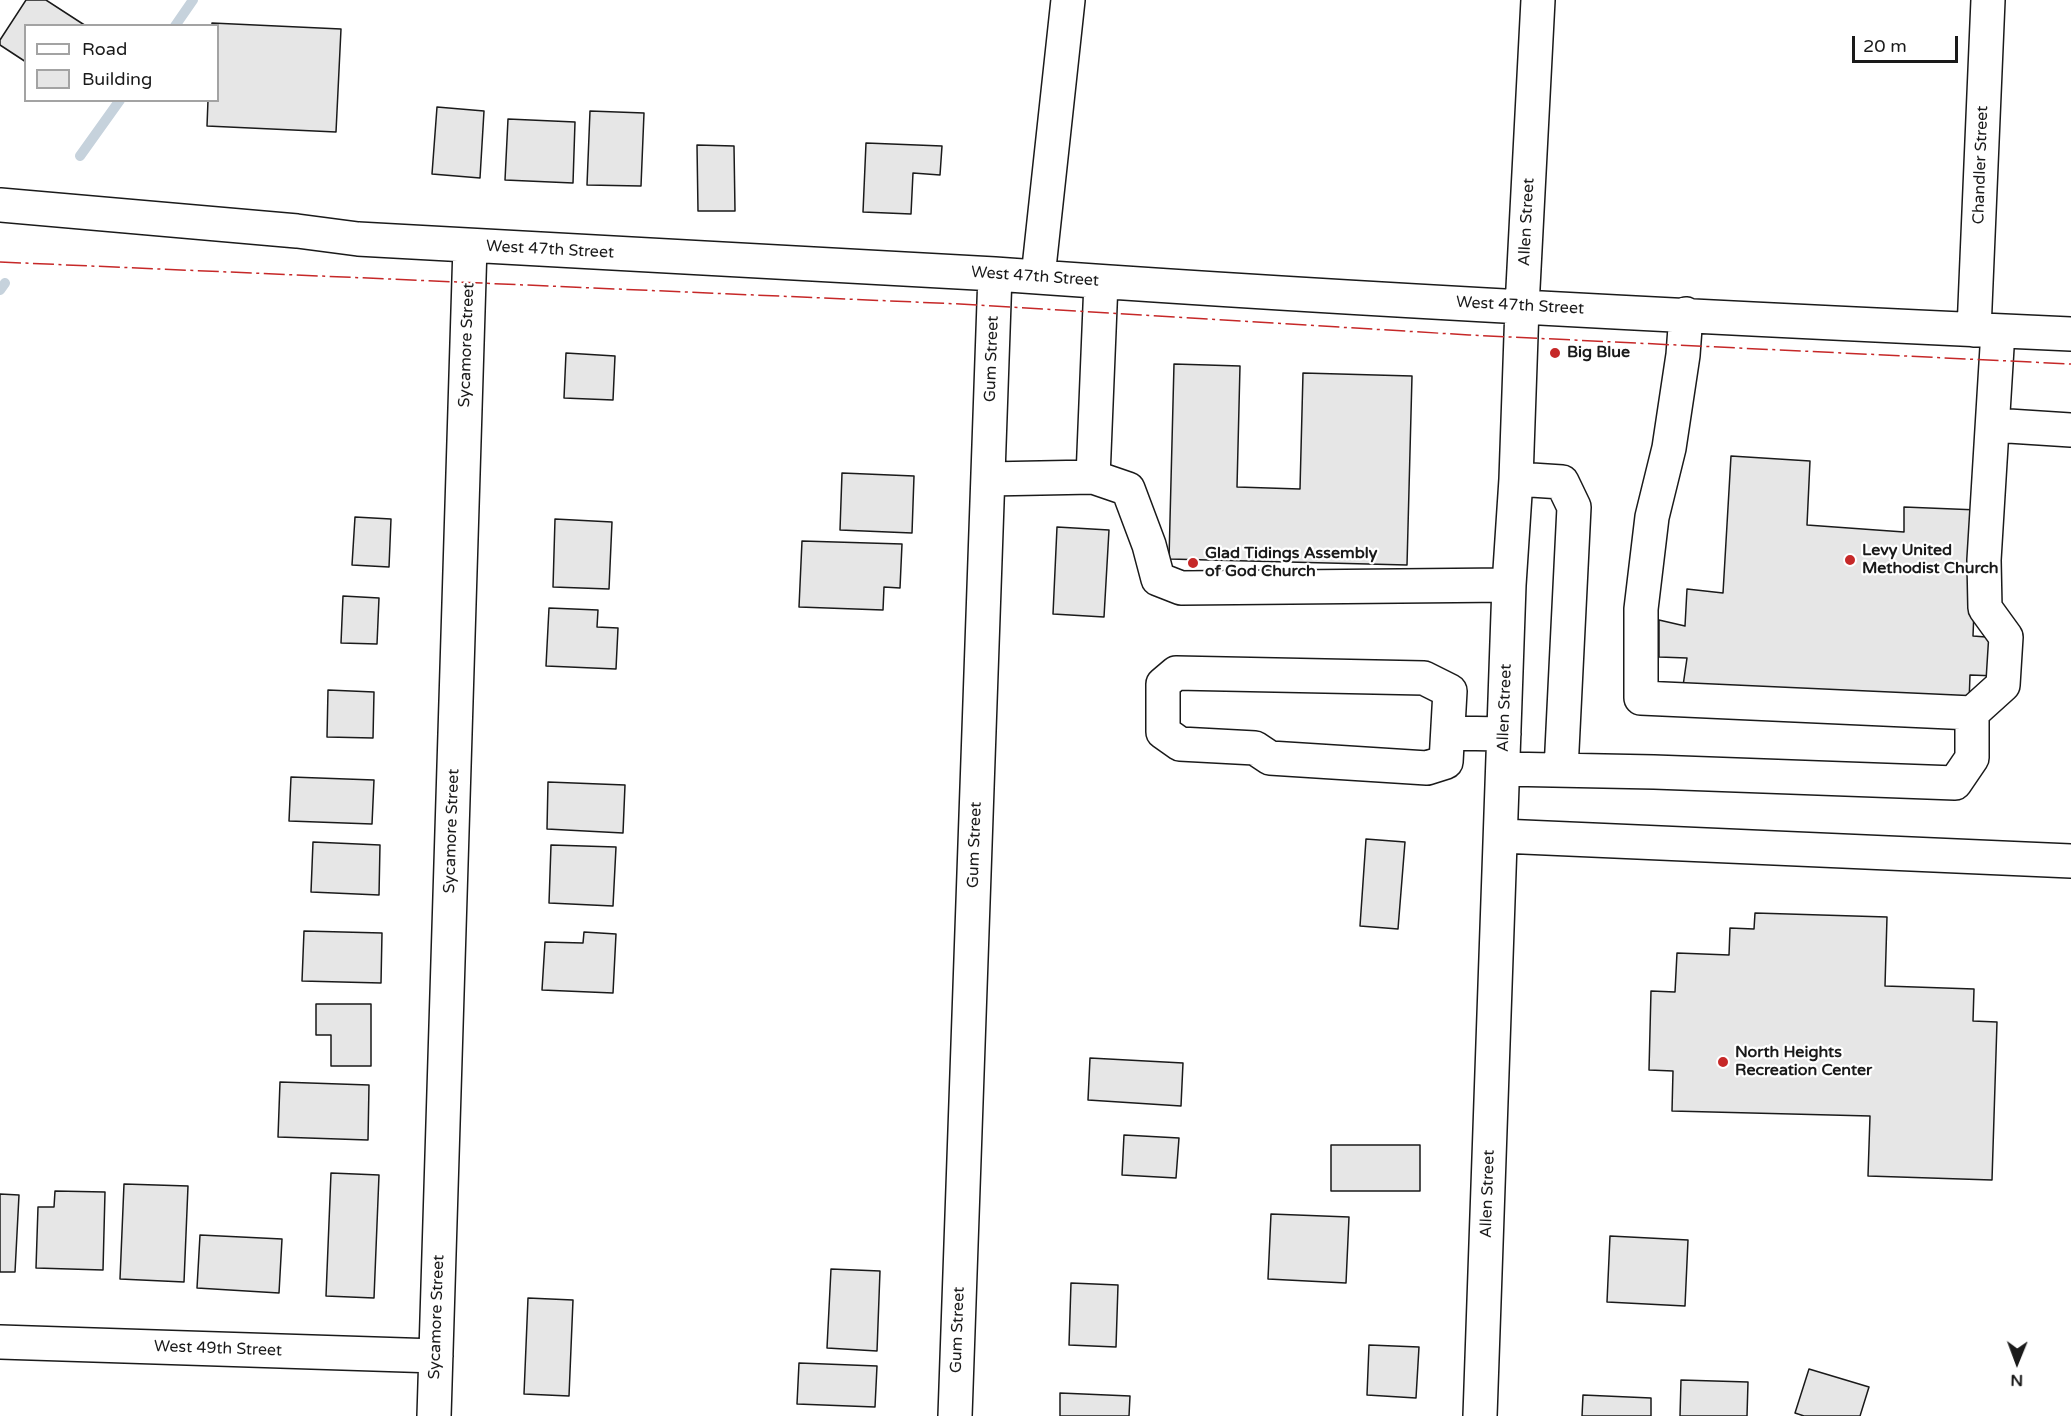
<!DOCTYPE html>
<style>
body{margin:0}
#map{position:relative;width:2071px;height:1416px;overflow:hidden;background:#fff;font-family:"Varela Round",sans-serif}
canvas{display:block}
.legend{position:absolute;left:24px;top:24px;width:195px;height:78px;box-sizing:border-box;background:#fff;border:2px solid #a3a3a3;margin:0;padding:8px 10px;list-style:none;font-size:18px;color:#1a1a1a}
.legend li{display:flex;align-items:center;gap:12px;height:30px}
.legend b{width:30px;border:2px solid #a3a3a3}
.north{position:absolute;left:1987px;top:1332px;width:60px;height:60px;-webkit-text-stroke:4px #fff;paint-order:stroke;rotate:181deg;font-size:16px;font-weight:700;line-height:24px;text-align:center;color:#1a1a1a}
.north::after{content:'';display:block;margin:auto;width:21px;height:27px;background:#1a1a1a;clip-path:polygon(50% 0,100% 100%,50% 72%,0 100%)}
.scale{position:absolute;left:1852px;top:36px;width:106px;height:27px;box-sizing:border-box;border:3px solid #1a1a1a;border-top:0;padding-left:8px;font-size:18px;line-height:21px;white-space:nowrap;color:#1a1a1a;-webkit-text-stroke:4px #fff;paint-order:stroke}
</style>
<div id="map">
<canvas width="2071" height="1416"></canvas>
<ul class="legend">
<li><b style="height:8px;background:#fff"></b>Road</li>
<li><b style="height:16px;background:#e6e6e6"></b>Building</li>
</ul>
<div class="north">N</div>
<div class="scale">20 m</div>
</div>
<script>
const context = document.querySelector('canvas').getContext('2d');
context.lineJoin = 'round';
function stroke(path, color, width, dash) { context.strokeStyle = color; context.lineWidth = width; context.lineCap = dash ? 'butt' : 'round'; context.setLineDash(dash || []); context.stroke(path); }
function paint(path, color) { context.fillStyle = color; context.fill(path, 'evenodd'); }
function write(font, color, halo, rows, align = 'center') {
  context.font = font + ' "Varela Round",sans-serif'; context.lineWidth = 4.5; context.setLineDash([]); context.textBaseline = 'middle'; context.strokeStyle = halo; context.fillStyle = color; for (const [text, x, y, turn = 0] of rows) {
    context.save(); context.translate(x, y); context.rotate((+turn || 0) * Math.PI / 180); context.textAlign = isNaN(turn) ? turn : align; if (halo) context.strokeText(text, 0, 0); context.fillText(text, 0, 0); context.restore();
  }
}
stroke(new Path2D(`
 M175 26 193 0
 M80 156 120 100
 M0 290 5 283`), '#c6d2dc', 10);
const building = new Path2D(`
 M26 0H46L86 26H26V62L0 45V40Z
 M212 23 341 29 336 132 207 126 208 100H218V26H212Z
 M437 107 484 111 480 178 432 174Z
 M590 111 644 113 641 186 587 185Z
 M508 119 575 122 573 183 505 180Z
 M866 143 942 146 940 175 913 173 911 214 863 212Z
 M697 145 734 146 735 211H698Z
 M566 353 615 356 613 400 564 398Z
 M1174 364 1240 366 1237 487 1300 489 1303 373 1412 376 1407 565 1169 559Z
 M1731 456 1810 461 1807 525 1904 532V507L1978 510 1973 636 1999 638 1997 676 1970 675 1969 703 1683 686 1687 658 1659 657V620L1685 626 1687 589 1723 593Z
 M842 473 914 476 912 533 840 530Z
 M355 517 391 519 389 567 352 565Z
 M555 519 612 522 609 589 553 587Z
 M1057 527 1109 530 1104 617 1053 614Z
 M802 541 902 544 900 588 884 587 883 610 799 607Z
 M343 596 379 598 377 644 341 643Z
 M549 608 598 610 597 627 618 628 616 669 546 666Z
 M328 690 374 692 373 738 327 737Z
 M291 777 374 780 372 824 289 821Z
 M548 782 625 785 623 833 547 829Z
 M1366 839 1405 842 1398 929 1360 926Z
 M313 842 380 845 379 895 311 892Z
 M551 845 616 847 613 906 549 903Z
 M1755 913 1887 917 1885 986 1974 989 1973 1021 1997 1022 1992 1180 1868 1176 1870 1116 1672 1111 1673 1071 1649 1070 1651 991 1675 992 1677 953 1729 955 1730 928 1754 929Z
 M304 931 382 933 381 983 302 981Z
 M584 932 616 934 613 993 542 990 545 942 583 943Z
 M316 1004H371V1066H331V1035H316Z
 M1090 1058 1183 1063 1181 1106 1088 1100Z
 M280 1082 369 1085 368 1140 278 1137Z
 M1124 1135 1179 1138 1176 1178 1122 1175Z
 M1331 1145H1420V1191H1331Z
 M331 1173 379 1175 374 1298 326 1296Z
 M124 1184 188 1186 184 1282 120 1279Z
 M55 1191 105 1192 103 1270 36 1268 38 1207H54Z
 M0 1194 19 1195 15 1272H0Z
 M1271 1214 1349 1217 1346 1283 1268 1279Z
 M200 1235 282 1239 279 1293 197 1288Z
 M1610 1236 1688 1240 1685 1306 1607 1302Z
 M831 1269 880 1271 877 1351 827 1348Z
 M1071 1283 1118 1285 1116 1347 1069 1345Z
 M528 1298 573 1300 569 1396 524 1394Z
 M1369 1345 1419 1347 1416 1398 1367 1395Z
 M799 1363 877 1366 875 1407 797 1404Z
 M1809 1369 1869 1387 1860 1416H1804L1795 1413Z
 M1681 1380 1748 1382 1747 1416H1680Z
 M1060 1393 1130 1396 1129 1416H1060Z
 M1583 1395 1651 1398V1416H1582Z`);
paint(building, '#e6e6e6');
stroke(building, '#1a1a1a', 1.5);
const minor = new Path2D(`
 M0 205 297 231 358 239 995 274C1353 300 1712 318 2071 334
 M1038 277 1068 0
 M1686 314 1683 355 1669 448 1652 517 1641 609V698L1972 713 2003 685 2006 637 1985 608 1984 560 1998 331
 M1974 330 1988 0
 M1993 425 2071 430
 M1093 477 1101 282
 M988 479 1093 477 1128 489 1149 545 1158 579 1181 588 1509 585
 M1516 479 1562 482 1574 507 1561 770
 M1176 673 1424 678 1450 691 1446 762 1427 768 1270 758 1255 748 1180 744 1163 732V684Z
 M1448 733 1504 734
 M1503 769 1654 772 1955 783 1972 758V713
 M1501 836 2071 861
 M0 1342 436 1356
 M434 1416 470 246
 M955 1416 995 274
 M1480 1416 1509 585 1516 479 1522 307 1538 0`);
stroke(minor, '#1a1a1a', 36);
stroke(minor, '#fff', 33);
stroke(new Path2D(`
 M0 262 960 304 1469 335 2071 364`), '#c62828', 1.5, [21, 4.5, 3, 4.5]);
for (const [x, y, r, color] of [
 [1555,353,6,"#c62828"],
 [1850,560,6,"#c62828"],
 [1193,563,6,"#c62828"],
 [1723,1062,6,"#c62828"]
]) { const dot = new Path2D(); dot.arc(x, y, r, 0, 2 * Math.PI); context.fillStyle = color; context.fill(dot); stroke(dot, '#fff', 2); }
write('16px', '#1a1a1a', '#fff', [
 ["Chandler Street",1981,165,-88],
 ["Allen Street",1527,222,-87],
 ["West 47th Street",550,250,3],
 ["West 47th Street",1035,277,4],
 ["West 47th Street",1520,306,3],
 ["Sycamore Street",467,345,-88],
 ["Gum Street",992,359,-88],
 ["Allen Street",1505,708,-88],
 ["Sycamore Street",452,831,-88],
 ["Gum Street",975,845,-88],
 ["Allen Street",1488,1194,-88],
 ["Sycamore Street",437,1317,-88],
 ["Gum Street",958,1330,-88],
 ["West 49th Street",218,1349,2]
]);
write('bold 16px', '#1a1a1a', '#fff', [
 ["Big Blue",1567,353],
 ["Levy United",1862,551],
 ["Methodist Church",1862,569],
 ["Glad Tidings Assembly",1205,554],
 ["of God Church",1205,572],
 ["North Heights",1735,1053],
 ["Recreation Center",1735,1071]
], 'left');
</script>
